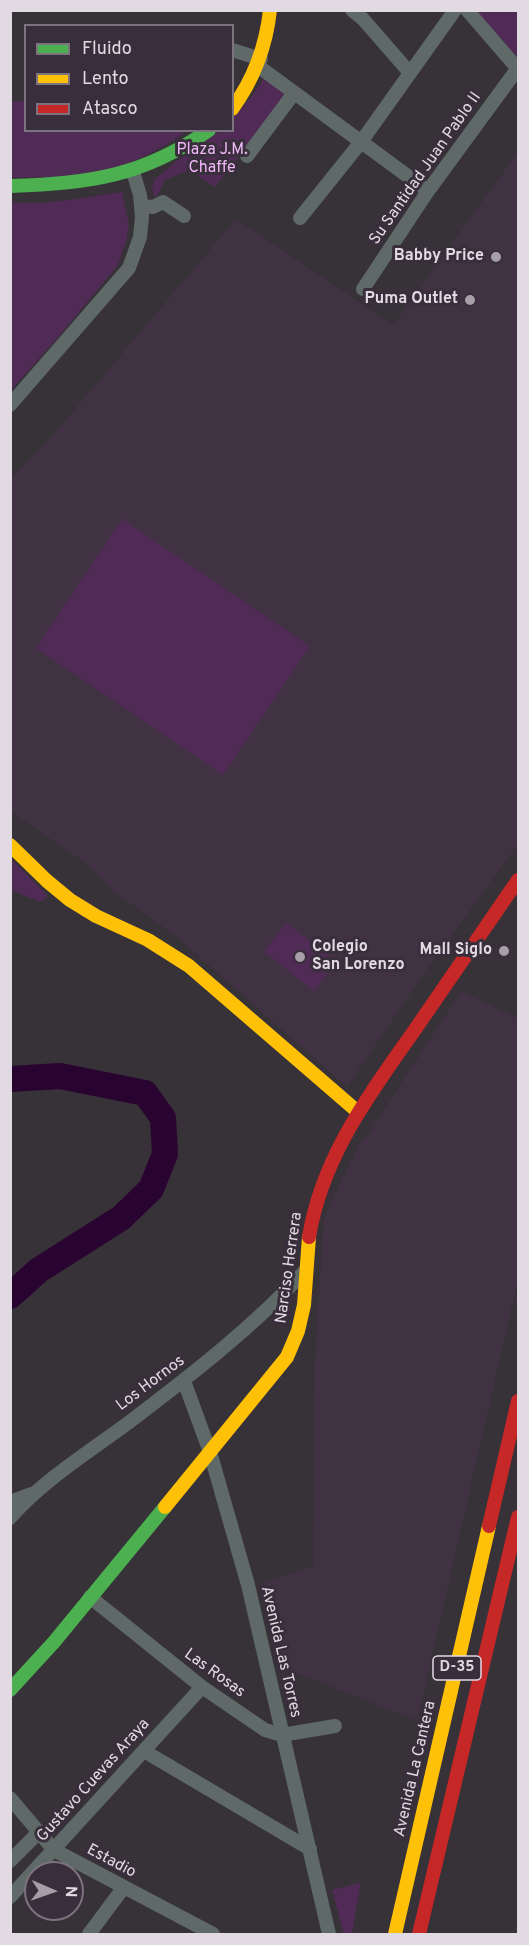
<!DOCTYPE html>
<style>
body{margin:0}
#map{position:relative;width:529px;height:1945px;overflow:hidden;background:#373138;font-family:Overpass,sans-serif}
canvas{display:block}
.frame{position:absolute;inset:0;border:12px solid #e2dae3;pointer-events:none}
.legend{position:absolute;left:24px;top:24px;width:210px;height:108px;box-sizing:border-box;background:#392e3b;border:2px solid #7d737e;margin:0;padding:8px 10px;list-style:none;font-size:18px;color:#e2dae3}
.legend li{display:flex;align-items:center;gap:12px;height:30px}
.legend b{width:30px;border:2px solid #7d737e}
.north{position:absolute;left:24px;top:1861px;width:60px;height:60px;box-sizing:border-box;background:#392e3b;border:2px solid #7d737e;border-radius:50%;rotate:92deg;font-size:16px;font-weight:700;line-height:24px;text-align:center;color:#e2dae3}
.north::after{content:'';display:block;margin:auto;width:21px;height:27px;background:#a69fa7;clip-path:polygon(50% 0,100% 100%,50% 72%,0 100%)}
</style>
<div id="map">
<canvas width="529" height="1945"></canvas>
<div class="frame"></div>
<ul class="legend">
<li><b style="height:8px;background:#4caf50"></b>Fluido</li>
<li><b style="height:8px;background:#ffc107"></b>Lento</li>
<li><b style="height:8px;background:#c62828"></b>Atasco</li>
</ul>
<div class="north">N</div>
</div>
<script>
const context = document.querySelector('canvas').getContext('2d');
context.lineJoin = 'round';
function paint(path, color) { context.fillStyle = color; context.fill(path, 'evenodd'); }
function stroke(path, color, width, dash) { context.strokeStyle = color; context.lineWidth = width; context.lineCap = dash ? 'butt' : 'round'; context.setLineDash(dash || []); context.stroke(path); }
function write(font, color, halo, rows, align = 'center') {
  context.font = font + ' Overpass,sans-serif'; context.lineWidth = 6; context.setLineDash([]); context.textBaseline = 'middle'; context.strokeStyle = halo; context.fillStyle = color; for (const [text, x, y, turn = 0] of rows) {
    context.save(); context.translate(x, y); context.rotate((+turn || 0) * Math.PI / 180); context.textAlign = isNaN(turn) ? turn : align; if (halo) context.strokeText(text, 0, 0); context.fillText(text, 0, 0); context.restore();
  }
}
paint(new Path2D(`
 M518 152V844L423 975 347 1087 178 938 112 890 88 865 11 811 10 480 59 428 236 219 393 325Z
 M461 991 518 1019V1279L417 1721 284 1668 265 1583 313 1566 315 1363 324 1218 360 1143 368 1135Z`), '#413243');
paint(new Path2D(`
 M477 11H518V53L516 56Z
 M264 77 287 96 215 187 189 170 164 180 160 191 155 199 152 187 154 180 177 161 220 131 232 130 233 118 255 92Z
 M25 100 26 130 187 131C159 151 128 166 94 174 72 178 35 177 11 178L10 102Z
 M122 192 129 224 126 242 118 265 60 335 11 390V203C48 205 85 197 122 192Z
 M122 519 310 646 223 775 36 648Z
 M11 859 48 896 40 902 11 890Z
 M286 923 336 961 314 991 264 952Z
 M361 1882 352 1934H344L332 1890Z`), '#502b55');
stroke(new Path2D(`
 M10 1079 60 1076 145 1093 163 1118 165 1154 151 1189 121 1218 39 1270 10 1296`), '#2a0430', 26);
stroke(new Path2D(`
 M352 10 363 19 410 73
 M467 10 518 69
 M232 50 261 59
 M258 66 428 191
 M247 156 294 93
 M142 206 153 207 163 202 184 216
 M300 218 361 142 455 10
 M363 289 428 191 518 68
 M10 405 129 268 140 237 142 217 140 195 133 172
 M184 1381 210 1452 248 1585 329 1934
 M10 1502 31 1494
 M10 1518C42 1481 89 1452 128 1423 190 1376 252 1328 305 1271
 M90 1597 202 1687 265 1730 282 1735 335 1726
 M144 1751 310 1849
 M10 1798 54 1850 213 1934
 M10 1861 39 1832
 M10 1897 202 1687
 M89 1934 124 1887`), '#5e6968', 14);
stroke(new Path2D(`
 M10 186C90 183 142 177 209 130
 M10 1690 54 1642 165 1507`), '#4caf50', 14);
stroke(new Path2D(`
 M232 109C254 79 266 47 270 10
 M10 845 47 881 70 900 96 916 148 940 189 966 358 1112
 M165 1507 287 1357 298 1331 304 1305 309 1237
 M395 1934 489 1526`), '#ffc107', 14);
stroke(new Path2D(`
 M309 1237C322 1157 369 1095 414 1031 449 981 483 930 518 880
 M489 1526 518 1401
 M419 1934 518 1517`), '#c62828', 14);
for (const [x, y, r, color] of [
 [496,257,6,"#a69fa7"],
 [470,300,6,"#a69fa7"],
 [504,951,6,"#a69fa7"],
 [300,957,6,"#a69fa7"]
]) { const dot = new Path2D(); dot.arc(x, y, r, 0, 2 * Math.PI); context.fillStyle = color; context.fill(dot); stroke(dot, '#392e3b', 2); }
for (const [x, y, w] of [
 [457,1668,48]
]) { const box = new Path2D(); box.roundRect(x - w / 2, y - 12, w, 24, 4.5); context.fillStyle = '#392e3b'; context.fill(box); stroke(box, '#e2dae3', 1.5); }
write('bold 15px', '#e2dae3', null, [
 ["D-35",457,1668]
]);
write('16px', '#f1b9f8', '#392e3b', [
 ["Plaza J.M.",212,151],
 ["Chaffe",212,169]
]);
write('16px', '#e2dae3', '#392e3b', [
 ["Su Santidad Juan Pablo II",426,169,-55],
 ["Narciso Herrera",290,1268,-82],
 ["Los Hornos",151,1384,-37],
 ["Avenida Las Torres",280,1652,77],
 ["Las Rosas",214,1674,36],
 ["Avenida La Cantera",416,1769,-77],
 ["Gustavo Cuevas Araya",94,1781,-48],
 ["Estadio",111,1862,28]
]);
write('bold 16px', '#e2dae3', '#392e3b', [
 ["Babby Price",484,257],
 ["Puma Outlet",458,300],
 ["Colegio",312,948,"left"],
 ["San Lorenzo",312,966,"left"],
 ["Mall Siglo",492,951]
], 'right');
</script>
